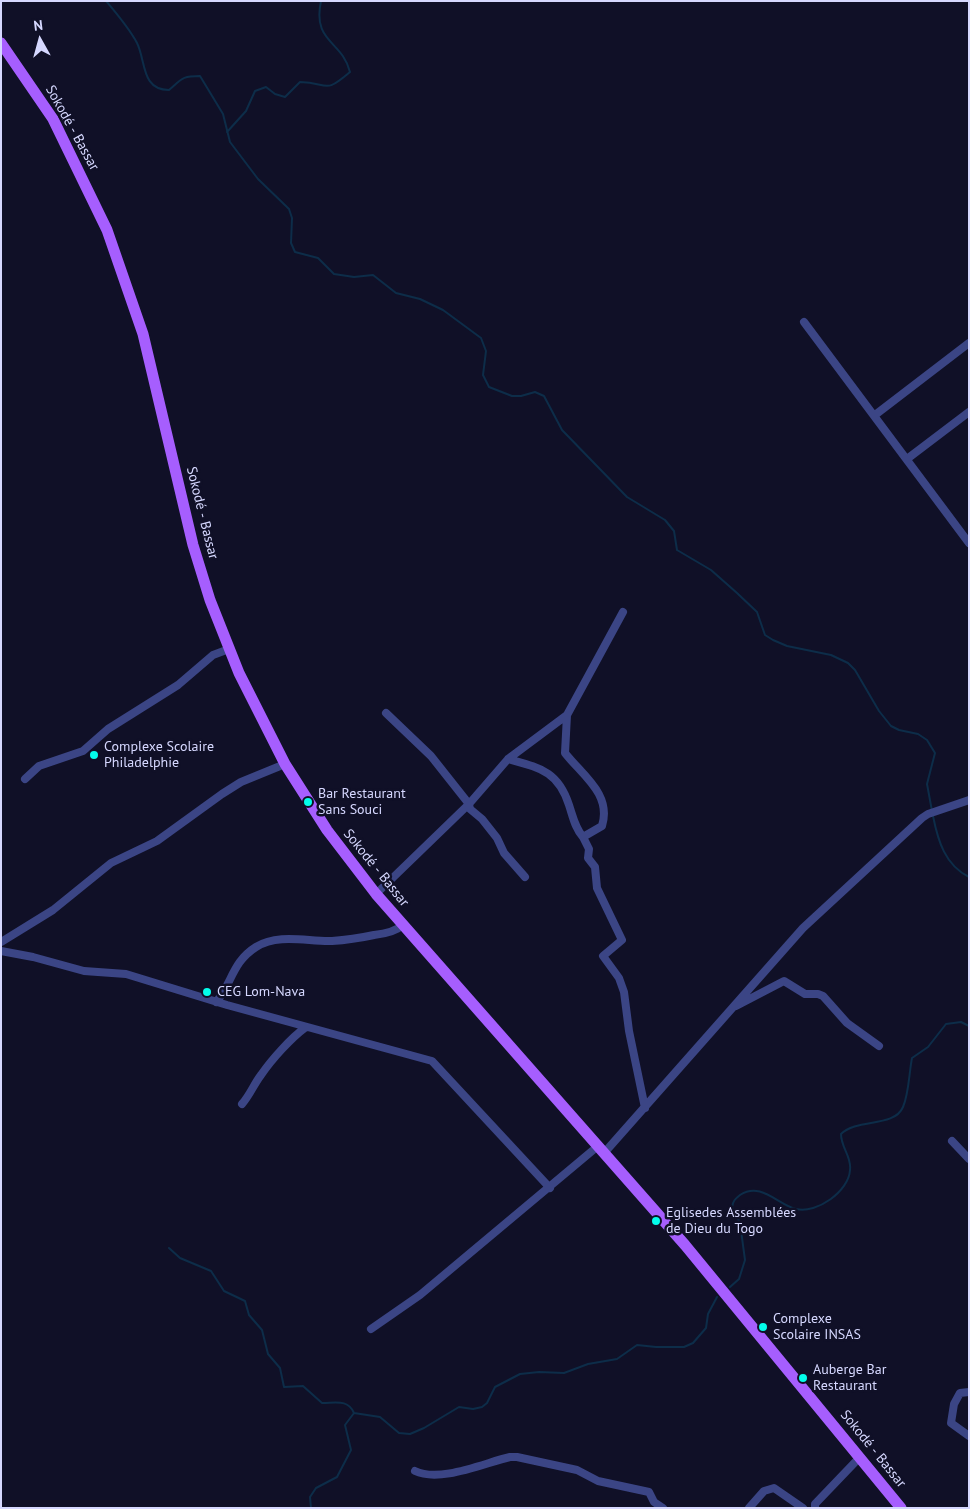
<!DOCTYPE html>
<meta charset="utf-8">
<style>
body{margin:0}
#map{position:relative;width:970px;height:1509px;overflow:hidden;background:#101027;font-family:"PT Sans",sans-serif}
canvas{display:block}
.frame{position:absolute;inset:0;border:2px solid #d6d8ff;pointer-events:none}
.north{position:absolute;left:15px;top:15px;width:50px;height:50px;-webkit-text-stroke:4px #101027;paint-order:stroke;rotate:353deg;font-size:14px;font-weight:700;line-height:20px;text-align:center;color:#d6d8ff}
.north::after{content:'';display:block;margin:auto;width:18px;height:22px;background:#d6d8ff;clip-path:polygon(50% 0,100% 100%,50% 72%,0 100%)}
</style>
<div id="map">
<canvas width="970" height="1509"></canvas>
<div class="frame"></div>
<div class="north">N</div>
</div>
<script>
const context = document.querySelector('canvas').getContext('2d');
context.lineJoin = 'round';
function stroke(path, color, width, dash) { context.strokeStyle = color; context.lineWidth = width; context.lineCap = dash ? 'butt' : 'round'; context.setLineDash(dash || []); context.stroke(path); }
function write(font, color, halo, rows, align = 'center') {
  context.font = font + ' "PT Sans",sans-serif'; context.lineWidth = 5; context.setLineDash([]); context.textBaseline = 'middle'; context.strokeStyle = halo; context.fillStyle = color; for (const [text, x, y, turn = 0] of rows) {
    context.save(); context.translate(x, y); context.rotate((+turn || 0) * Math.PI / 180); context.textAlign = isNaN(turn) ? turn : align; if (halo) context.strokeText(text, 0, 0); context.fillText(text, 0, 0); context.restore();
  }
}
stroke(new Path2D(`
 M106 1C117 14 129 28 137 43 146 61 141 90 169 90 182 79 181 76 200 76L223 114 230 142 258 179 289 209 292 218 291 243 295 252 318 258 334 274 354 277 373 275 396 293 420 299 443 310 481 338 486 351 483 375 489 387 512 396H521L535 392 544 396 562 430 627 497 665 520 674 531 677 550 711 570 737 593 757 612 765 635 773 640 787 646 831 655 848 663 855 670 879 711 891 726 899 730 918 734 927 740 935 753 927 784 932 811
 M227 132 246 111 255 91 266 87 275 94 285 97 300 82C330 83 323 95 350 72 342 40 312 43 321 1
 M933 816C938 841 945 865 969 877
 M169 1248 180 1258 211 1271 224 1291 245 1301 249 1315 262 1330 268 1354 280 1368 284 1387 303 1386 322 1403C336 1403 348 1399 354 1413
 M730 1287 739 1279 745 1260 740 1223 732 1207C733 1201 735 1199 740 1195 761 1181 778 1205 796 1209 817 1214 849 1191 850 1170 852 1157 841 1148 841 1134 857 1118 894 1128 903 1107 909 1093 909 1073 912 1058L928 1047 946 1024 961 1022 969 1026
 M311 1508 310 1497 316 1488 337 1477 351 1450 345 1425 354 1413 380 1417 399 1433 410 1434 424 1428 459 1407 473 1409 482 1407 487 1403 495 1387 520 1374 539 1372 564 1373 588 1364 617 1359 637 1345 656 1347H684L693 1343 706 1328 708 1314 717 1297`), '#0d2d49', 2);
stroke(new Path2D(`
 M804 322 969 543
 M875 415 969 343
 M907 459 969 412
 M623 612 567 715 565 753C582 775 612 794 602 826L583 837 589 849 588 858 595 867 597 888 622 940 603 956 619 978 624 992 629 1031 645 1108
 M386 713 431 756 469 804 470 809 482 819 497 838 504 853 525 877
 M508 759C540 768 558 771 569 805 573 817 575 828 583 837
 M25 779 39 766 83 751 108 729 178 685 213 655 229 649
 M376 894 469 804 508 759 567 715
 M1 942 53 910 111 863 157 841 222 794 241 782 285 764
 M1 951 33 957 84 971 126 974 227 1005 432 1061 550 1188
 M216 1002C232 984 232 962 256 947 279 933 308 942 332 941 347 940 360 938 374 935 384 934 396 931 403 925
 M736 1006 784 981 805 994H818L823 996 847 1023 879 1046
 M242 1104C250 1095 254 1084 261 1075 272 1059 291 1038 306 1027
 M952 1141 969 1159
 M605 1152 803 928 922 818 928 814 969 800
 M371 1329 420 1295 598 1146
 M969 1392 960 1393 954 1404 951 1423 969 1436
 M415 1471C440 1483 484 1463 510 1457H517L577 1470 598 1481 649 1492 654 1502 663 1508
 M749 1508 764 1491 774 1488 803 1508
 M815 1508V1504L860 1457`), '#3b4585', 8);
stroke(new Path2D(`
 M1 43 53 119 107 230 143 334 193 545 210 600 239 673 285 764 327 830 376 894 685 1245 901 1508`), '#a65efe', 11);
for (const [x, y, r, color] of [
 [94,755,5,"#03fdeb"],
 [308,802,5,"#03fdeb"],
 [207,992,5,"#03fdeb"],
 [656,1221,5,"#03fdeb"],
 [763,1327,5,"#03fdeb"],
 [803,1378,5,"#03fdeb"]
]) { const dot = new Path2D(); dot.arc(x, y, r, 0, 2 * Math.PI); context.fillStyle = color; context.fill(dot); stroke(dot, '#101027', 2); }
write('14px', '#d6d8ff', '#101027', [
 ["Sokodé - Bassar",72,128,61],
 ["Sokodé - Bassar",202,513,76],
 ["Sokodé - Bassar",376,868,51],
 ["Sokodé - Bassar",873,1449,51]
]);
write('14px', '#d6d8ff', '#101027', [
 ["Complexe Scolaire",104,747],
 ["Philadelphie",104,763],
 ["Bar Restaurant",318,794],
 ["Sans Souci",318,810],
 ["CEG Lom-Nava",217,992],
 ["Eglisedes Assemblées",666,1213],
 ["de Dieu du Togo",666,1229],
 ["Complexe",773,1319],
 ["Scolaire INSAS",773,1335],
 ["Auberge Bar",813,1370],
 ["Restaurant",813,1386]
], 'left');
</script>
